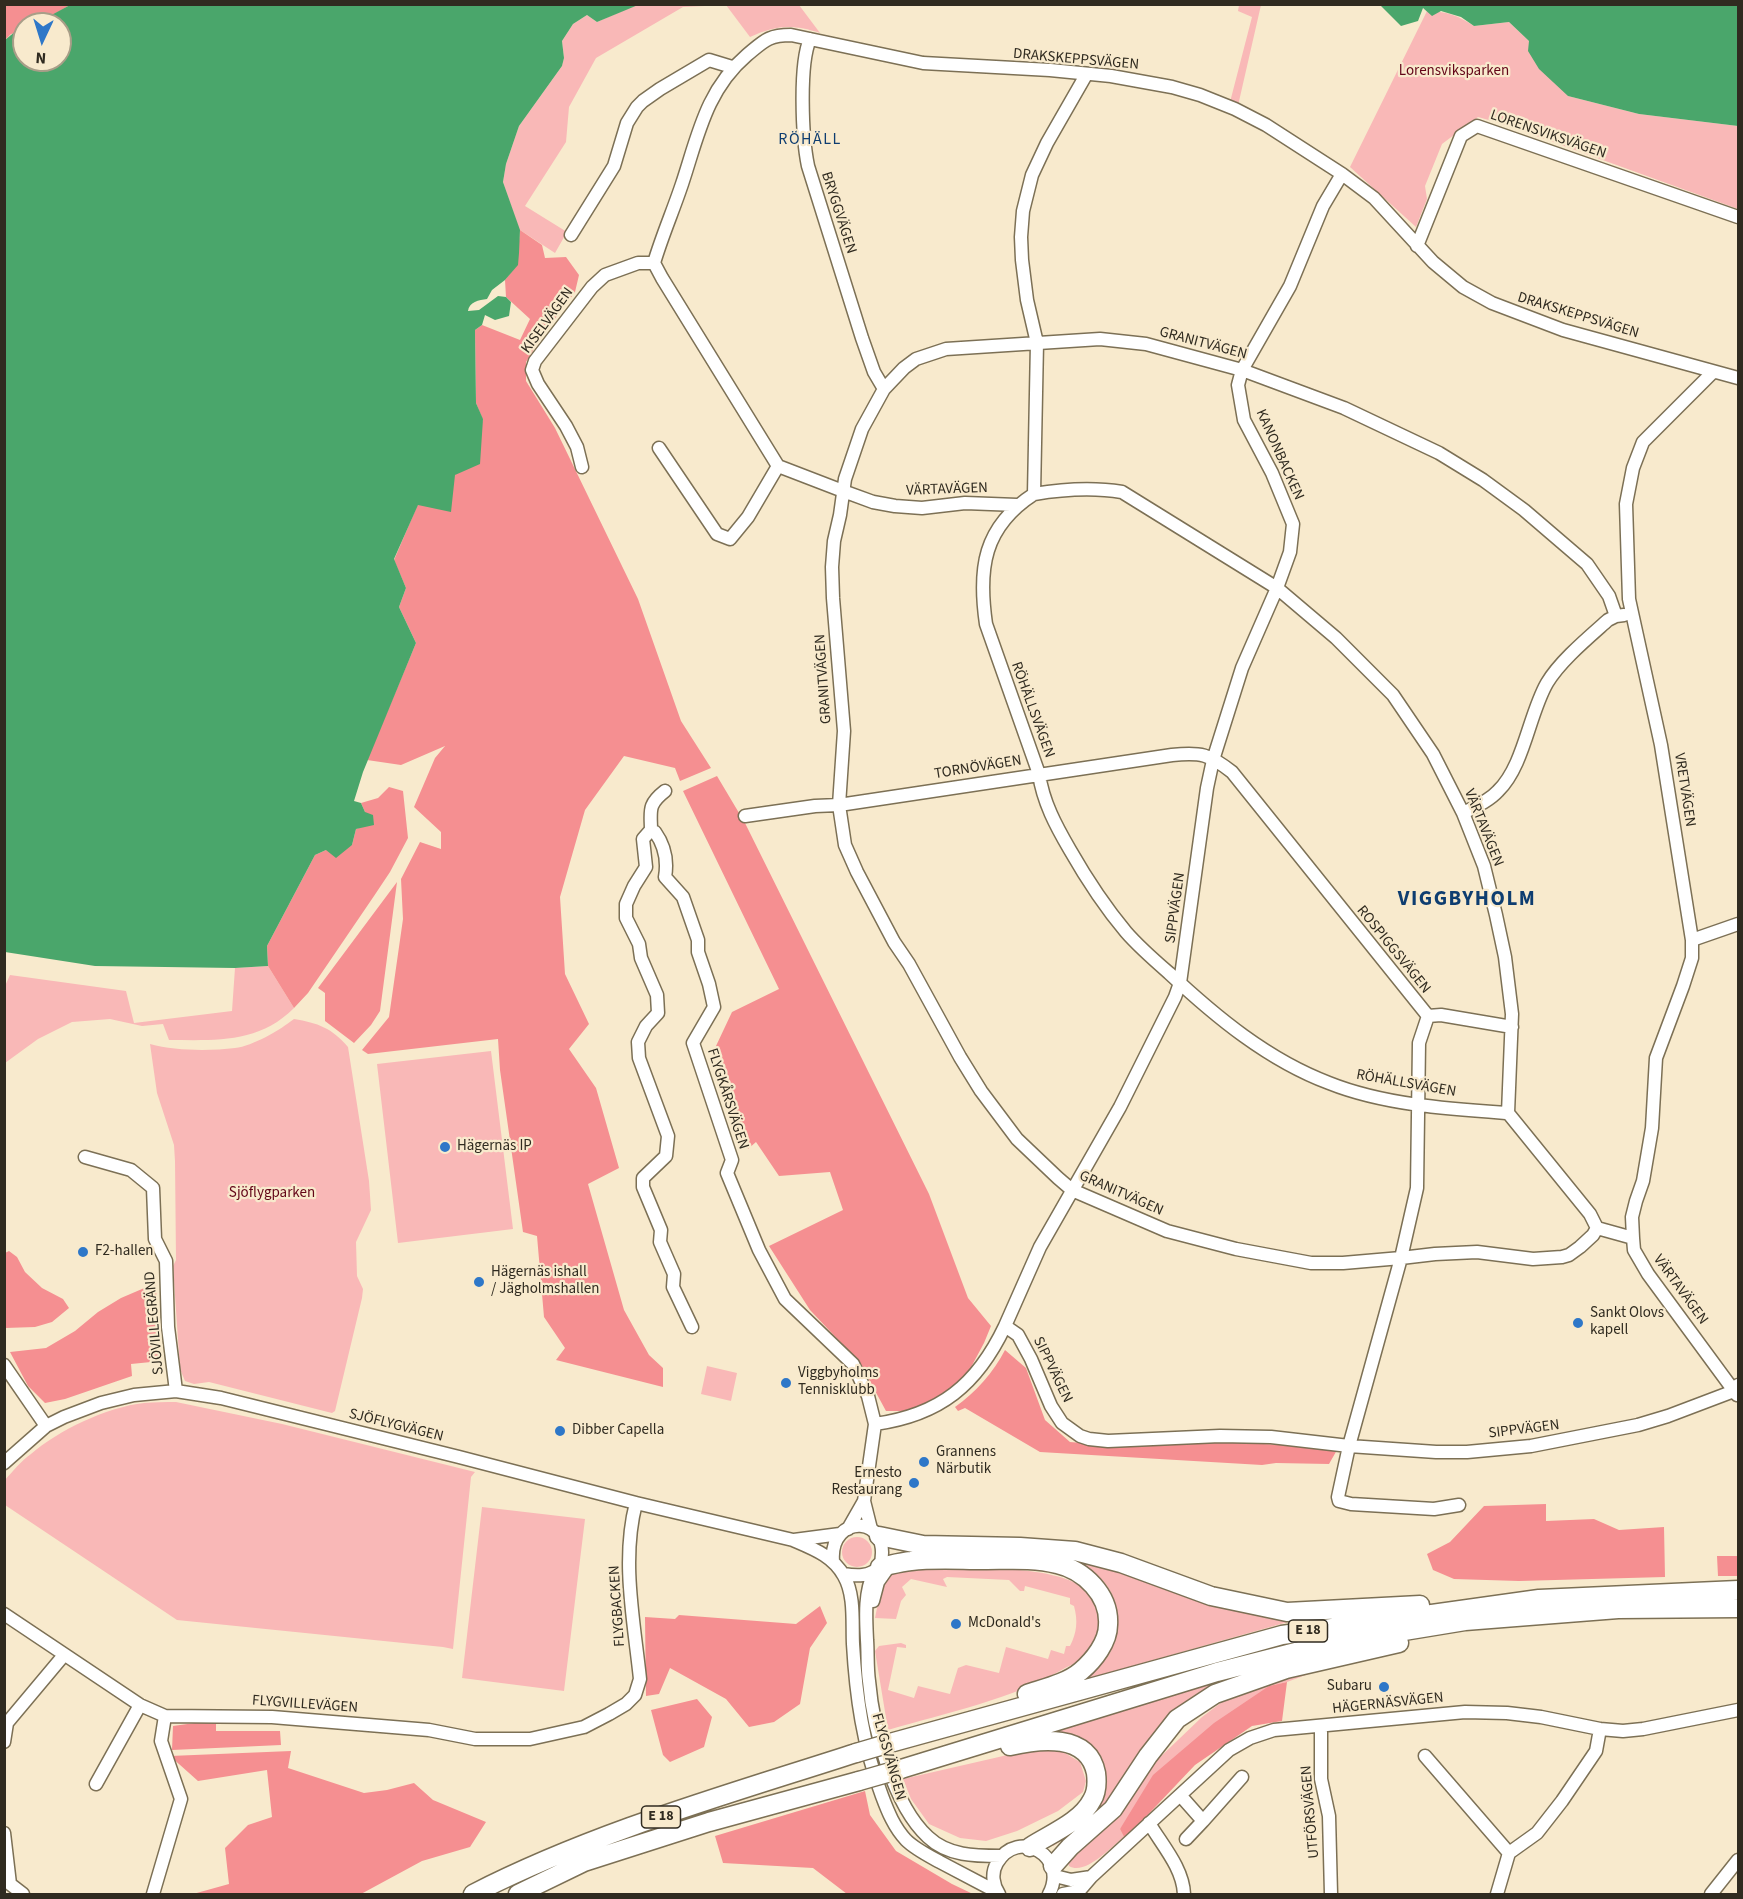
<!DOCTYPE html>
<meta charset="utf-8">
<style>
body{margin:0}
#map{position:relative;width:1743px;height:1899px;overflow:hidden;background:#f8eacd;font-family:"Source Sans 3",sans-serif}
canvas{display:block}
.frame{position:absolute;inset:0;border:6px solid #302b20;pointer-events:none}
.north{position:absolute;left:12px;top:12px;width:60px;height:60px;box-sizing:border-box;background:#f8eacd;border:2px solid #a89e88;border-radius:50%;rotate:184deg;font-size:16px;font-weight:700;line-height:24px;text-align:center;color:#302b20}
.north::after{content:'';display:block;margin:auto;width:21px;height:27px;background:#2e77c8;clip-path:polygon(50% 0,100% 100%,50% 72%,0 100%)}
</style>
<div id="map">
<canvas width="1743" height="1899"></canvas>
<div class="frame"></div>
<div class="north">N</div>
</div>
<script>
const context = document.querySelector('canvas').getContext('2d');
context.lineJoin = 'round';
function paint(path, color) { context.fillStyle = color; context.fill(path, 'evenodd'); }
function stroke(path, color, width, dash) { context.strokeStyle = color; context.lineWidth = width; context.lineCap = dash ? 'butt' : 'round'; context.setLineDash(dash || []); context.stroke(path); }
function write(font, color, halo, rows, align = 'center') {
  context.font = font + ' "Source Sans 3",sans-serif'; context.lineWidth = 4.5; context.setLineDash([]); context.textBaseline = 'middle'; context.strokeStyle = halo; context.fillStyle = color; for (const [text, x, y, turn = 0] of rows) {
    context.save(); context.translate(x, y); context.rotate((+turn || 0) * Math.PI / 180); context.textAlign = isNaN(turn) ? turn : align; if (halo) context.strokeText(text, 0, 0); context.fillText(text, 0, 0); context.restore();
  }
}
paint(new Path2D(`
 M638 4 799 5 820 33C793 24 776 25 750 37L726 5 683 7 596 58 569 107 566 142 525 206 567 232 555 253 520 230 489 236 518 226 503 182 506 164 519 126 562 66 564 58 562 41 573 24 587 15 597 22Z
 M1239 5H1261L1237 110 1229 106 1252 17 1238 11Z
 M1427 11C1446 11 1459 16 1474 26L1509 22 1529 41 1568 96 1639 114 1738 126V209L1506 125 1478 117 1442 144 1425 186 1427 199 1416 227 1350 167Z
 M268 966 294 1008C258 1044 216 1040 169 1040L163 1024 142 1026 110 1019 72 1022 38 1039 5 1063V986L10 975 126 991 134 1023 232 1011 235 968Z
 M294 1019C318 1023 332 1028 348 1047L369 1181 371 1210 356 1242 357 1276 363 1289 362 1298 335 1411 332 1413 209 1382 194 1384 185 1381 180 1369 173 1266 176 1260 175 1161 174 1145 157 1093 150 1044C175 1051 210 1051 235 1048 253 1046 280 1030 294 1019Z
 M491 1051 513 1229 398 1243 377 1064Z
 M707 1366 737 1373 731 1401 701 1394Z
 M176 1402 282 1424 475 1472 471 1477 453 1649 443 1647 177 1620 5 1505V1480C13 1471 21 1461 31 1454 59 1430 107 1407 144 1403 154 1402 165 1402 176 1402Z
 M482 1507 585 1519 564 1691 462 1678Z
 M842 1552a15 15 0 1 1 30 0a15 15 0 1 1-30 0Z
 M942 1547 1082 1560 1295 1620 1079 1681C1089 1674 1101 1667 1108 1656 1123 1634 1121 1597 1100 1578 1095 1574 1089 1571 1083 1568Z
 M931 1566C971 1568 1053 1565 1084 1588 1093 1594 1096 1605 1099 1615 1103 1628 1095 1648 1085 1657 1080 1661 1072 1665 1065 1668 1014 1699 946 1713 888 1730L875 1651 879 1646 901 1643 906 1645V1648L897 1647 888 1690 914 1698 918 1686 950 1694 958 1668 966 1665 999 1673 1006 1647 1048 1659 1051 1650 1064 1654 1066 1646H1070C1077 1632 1078 1621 1074 1606L1070 1604V1598L1025 1586 1024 1591H1020L1009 1580 947 1577 943 1579 947 1587 911 1579 902 1587 906 1595 901 1601 896 1619 875 1618 881 1588 893 1571Z
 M1330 1666 1287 1682 1269 1686 1120 1829 1124 1837C1111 1847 1085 1876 1069 1866L1067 1858 1154 1763 1202 1717 1234 1693Z
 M1242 1675 1154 1738 1099 1812 1079 1829 1053 1846 1049 1842 1105 1789C1105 1785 1107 1779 1106 1775 1103 1748 1076 1735 1052 1730Z
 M1038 1748 1058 1749 1080 1762 1086 1781 1083 1792 1058 1811 1017 1831 986 1841 960 1838 929 1824 911 1799 903 1779Z`), '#f9b8b7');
paint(new Path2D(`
 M5 5H70L46 19 40 17 37 24 26 23 22 32 11 34 5 40Z
 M520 230 542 245 545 258 566 257 579 275 575 292 542 336 526 362V381L555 428 638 599 681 721 711 768 680 781 675 768 624 756 585 810 560 897 565 974 589 1024 569 1049 596 1088 619 1168 588 1184 624 1310 649 1355 663 1368V1387L556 1360 565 1348 544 1317 537 1236 523 1232 500 1070 498 1039 368 1054 362 1050 389 1017 403 919 401 879 420 842 441 849V832L414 807 435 758 445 746 401 765 367 760 416 643 399 607 406 588 394 560 418 504 455 475 483 420 476 403 475 330 482 325 520 340 530 319 506 297 505 280 517 265Z
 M717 776 745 823 929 1194 968 1298 991 1326 984 1343 961 1386 917 1411H886L860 1363 810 1310 769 1246 843 1210 830 1172 779 1176 756 1142 748 1149 716 1046 732 1012 779 989 683 791Z
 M389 787 403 791 408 838 390 872 374 896 308 993 294 1008 268 966 267 946 315 855 326 850 352 845 356 829 364 826 365 812 361 803 378 798Z
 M397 882 380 1011 371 1025 354 1043 325 1021V993L318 988Z
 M9 1251 17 1257 25 1272 42 1288 63 1299 69 1308 52 1322 35 1327 5 1328V1253Z
 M156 1283 157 1320 161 1357 151 1362 131 1364 132 1376 65 1399 45 1403 28 1386 10 1352 46 1348 75 1331 98 1312 121 1298Z
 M1005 1350 1026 1368 1045 1420 1070 1442 1107 1445 1219 1442 1286 1445 1337 1450 1329 1464 1276 1463 1262 1465 1040 1452 965 1408 958 1411 955 1407C976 1392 993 1373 1005 1350Z
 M1546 1504V1521L1594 1519 1619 1530 1664 1527 1665 1577 1519 1581 1454 1579 1433 1570 1427 1554 1450 1542 1484 1506Z
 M1717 1556H1738V1576H1718Z
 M820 1606 827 1623 810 1648 800 1704 774 1722 749 1727 726 1699 670 1668 659 1694 646 1696 645 1617 675 1619 679 1615 796 1624Z
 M1287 1682 1282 1721 1252 1726 1195 1765 1141 1822 1124 1837 1120 1829 1153 1775 1214 1723 1269 1686Z
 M697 1699 712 1717 704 1747 670 1762 663 1755 651 1710Z
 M216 1720V1731H280L281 1745 172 1750 173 1726Z
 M291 1751 288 1768 364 1793 387 1790 414 1783 433 1800 486 1822 470 1847 422 1861 361 1894H193L229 1884 225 1848 248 1825 272 1817 267 1770 198 1781 170 1756Z
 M865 1791 870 1815 896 1851 952 1884 973 1894H847L813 1868 723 1863 715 1836Z`), '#f58f91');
paint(new Path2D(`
 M70 5H638L597 22 587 15 573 24 562 41 564 58 562 66 519 126 506 164 503 182 520 230 519 253 518 265 505 280 492 290 487 299C479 300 469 302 468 311L479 310 498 296 506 297 511 302 509 316 495 320 485 315 482 325 475 330 476 403 483 419 480 464 455 475 451 512 418 505 394 559 406 588 399 607 416 643 363 772 354 801 361 803 365 812 373 815 374 825 356 829 352 845 336 858 326 850 315 855 267 946 268 966 235 968 95 966 5 952V40L17 30 22 31 24 27V60H60V24H37L40 17 46 18Z
 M1380 5H1738V126L1639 114 1568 96 1539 69 1528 51 1529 41 1509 22 1474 26 1461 17 1441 11 1432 16 1423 8 1418 21 1401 26Z`), '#4aa66b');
const minor = new Path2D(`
 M810 39C799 64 802 137 808 166L862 338 874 372 884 389
 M1086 75 1047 143 1032 175 1023 211 1021 237 1022 260 1027 300 1037 343 1034 494C983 527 978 569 986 624L1039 774C1043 802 1056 826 1070 850 1086 878 1105 907 1126 932 1139 947 1154 960 1169 973 1216 1017 1268 1060 1329 1083 1384 1105 1450 1109 1508 1113
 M1342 174 1323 206 1290 286 1242 370 1238 385 1244 420 1272 473 1293 524 1290 552 1277 588 1242 668 1213 760 1207 788 1180 983 1175 997 1120 1107 1040 1247 1005 1326 1018 1335 1031 1359 1051 1406 1062 1423 1080 1436 1089 1439 1108 1441 1220 1436 1271 1437 1349 1446 1436 1452H1467L1531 1446 1638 1425 1668 1416 1734 1391 1738 1385
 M571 235 614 166 627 123 637 107 643 101 660 89 709 60 732 67
 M1417 246 1461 136 1477 126 1738 217
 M654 263C662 236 673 211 682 184 698 136 706 90 747 55 764 41 768 35 791 35L923 63 1050 70 1111 76 1172 87 1200 95 1235 109 1266 125 1342 174 1374 198 1433 262 1463 287 1492 303 1563 330 1738 378
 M654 263 662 278 778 466 843 491 873 502 895 506 922 508 965 503 1017 505
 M1713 372 1643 442 1633 468 1626 504 1629 599 1661 745 1692 940V958L1683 986 1656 1058 1652 1128 1643 1181 1636 1201 1632 1217 1633 1238 1634 1250 1648 1274 1737 1395
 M659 448 717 534 730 539 748 517 778 466
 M582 467 577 447 566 426 538 384 532 370 535 361 592 287 605 275 638 263H654
 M1034 494C1064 489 1092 487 1122 492L1277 588 1336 638 1393 695 1433 754 1463 813 1484 866 1496 915 1505 957 1512 1014 1508 1113 1590 1214 1597 1228 1633 1238
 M1463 813C1475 807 1489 801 1498 791 1524 766 1529 714 1547 683 1560 661 1589 637 1608 620L1616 616 1624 615
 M745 816 815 806 839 805 1172 755C1201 752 1209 754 1232 772L1428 1016
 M651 831C651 811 647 805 665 791
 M1692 940 1738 924
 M1428 1016 1419 1043 1417 1188 1401 1258 1349 1446 1338 1497 1339 1501 1351 1504 1434 1509 1459 1505
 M1428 1016 1441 1015 1512 1027
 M85 1157 131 1170 153 1188 155 1239 166 1261 168 1327 176 1391
 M1597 1228 1593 1235 1580 1247 1569 1255 1562 1257 1533 1259 1477 1252 1435 1254 1401 1258 1343 1263H1311L1236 1249 1167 1231 1072 1190 1058 1178 1017 1139 981 1091 960 1057 909 964 894 942 857 872 845 845 839 805 844 731 833 598 832 567 834 541 840 515 845 479 862 429 884 389 904 368 916 359 946 349 1100 339 1146 344 1242 370 1344 408 1439 453 1483 480 1524 510 1587 564 1609 596 1616 616
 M692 1327 673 1287 674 1274 660 1242 661 1230 643 1187V1178L666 1156 668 1136 639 1058 638 1042 646 1026 658 1013 657 995 641 958 639 944 626 918V904L634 886 646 867 643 839 650 831 655 832C665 846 668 860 665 877L683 897 698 940V952L709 984 714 1007 693 1043 732 1160 727 1173 759 1250 785 1299 853 1364 868 1396 875 1424 864 1501
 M4 1365 46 1426
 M875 1424C940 1415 977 1385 1005 1326
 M4 1463 46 1426 64 1417 101 1403 134 1395 176 1391 221 1398 459 1457 636 1503 793 1540C814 1549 833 1556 844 1576 855 1595 852 1622 853 1644 856 1696 863 1746 882 1796 888 1812 894 1827 906 1840 915 1849 929 1856 940 1862 959 1872 978 1882 997 1892
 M848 1529 864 1501 871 1529
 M794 1540 840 1534
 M833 1561C829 1513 894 1513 880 1567 869 1577 857 1576 843 1574
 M874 1573C864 1592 866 1619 867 1640 868 1654 867 1668 869 1681 873 1728 893 1805 928 1837 948 1856 975 1856 1001 1856
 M873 1601 878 1582 890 1565
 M4 1614 140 1705 165 1716 272 1717 429 1730 475 1739H530L584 1727 609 1714 626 1704 635 1695 640 1679C634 1621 621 1560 636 1503
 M1321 1726V1779L1329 1816 1331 1894
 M4 1742 7 1723 64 1655
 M1425 1756 1509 1853
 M96 1784 140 1705
 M1180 1795 1203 1821 1186 1839
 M1203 1821 1242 1777
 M1149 1823C1162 1845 1183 1868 1184 1894
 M4 1833 10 1884 23 1894
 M1055 1876 1071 1880 1091 1877
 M153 1894 181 1799 161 1741 165 1716
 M999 1894C993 1885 991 1873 997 1863 1018 1827 1069 1856 1049 1894
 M1063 1894 1079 1891 1091 1877 1229 1750 1250 1738 1274 1730 1465 1712 1507 1713 1541 1717 1600 1729 1623 1731 1643 1729 1738 1710
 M1497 1894 1509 1853 1537 1833 1562 1801 1596 1751 1600 1729
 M1711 1894 1738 1860`);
const highway = new Path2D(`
 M879 1536 923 1545 1020 1547 1075 1551 1121 1563 1211 1596 1287 1612 1420 1605
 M880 1567C890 1565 901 1562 911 1561 935 1558 960 1560 984 1560 1009 1560 1033 1558 1057 1564 1084 1570 1110 1595 1108 1625 1108 1642 1094 1660 1081 1671 1067 1683 1045 1688 1027 1694
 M890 1743 1282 1635 1539 1599 1738 1590
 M1010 1746C1040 1739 1088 1733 1096 1773 1097 1781 1097 1792 1092 1800 1081 1822 1050 1834 1030 1847
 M901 1769 1217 1672 1331 1643 1465 1621 1618 1609 1738 1608
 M1053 1866 1070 1847 1113 1809 1148 1756 1177 1719 1215 1694 1286 1669 1399 1643
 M473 1894C594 1832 726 1795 856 1753
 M518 1894 584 1862 709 1822 859 1781`);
stroke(minor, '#7c7055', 15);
stroke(highway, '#7c7055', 21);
stroke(minor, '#fff', 12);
stroke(highway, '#fff', 18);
const highwayBridge = new Path2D(`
 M856 1753 890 1743
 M859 1781 901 1769`);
stroke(highwayBridge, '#7c7055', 21, []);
stroke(highwayBridge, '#fff', 18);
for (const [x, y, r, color] of [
 [445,1147,6,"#2e77c8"],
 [83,1252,6,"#2e77c8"],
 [479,1282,6,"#2e77c8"],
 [1578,1323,6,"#2e77c8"],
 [786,1383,6,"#2e77c8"],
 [560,1431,6,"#2e77c8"],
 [924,1462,6,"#2e77c8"],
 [914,1483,6,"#2e77c8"],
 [956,1624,6,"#2e77c8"],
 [1384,1687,6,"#2e77c8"]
]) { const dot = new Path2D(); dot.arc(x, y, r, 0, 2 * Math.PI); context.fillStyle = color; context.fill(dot); stroke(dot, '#f8eacd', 2); }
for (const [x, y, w] of [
 [1308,1631,39],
 [661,1817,39]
]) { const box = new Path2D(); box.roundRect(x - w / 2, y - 11, w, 22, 4.5); context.fillStyle = '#f8eacd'; context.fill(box); stroke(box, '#302b20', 1.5); }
write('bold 14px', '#302b20', null, [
 ["E 18",1308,1631],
 ["E 18",661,1817]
]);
write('15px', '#302b20', '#f8eacd', [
 ["DRAKSKEPPSVÄGEN",1076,60,5],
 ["LORENSVIKSVÄGEN",1548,135,19],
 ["BRYGGVÄGEN",838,213,72],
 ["DRAKSKEPPSVÄGEN",1578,316,17],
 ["KISELVÄGEN",548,321,-54],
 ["GRANITVÄGEN",1203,344,15],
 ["KANONBACKEN",1279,455,66],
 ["VÄRTAVÄGEN",947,490,-2],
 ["GRANITVÄGEN",824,679,-94],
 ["RÖHÄLLSVÄGEN",1032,710,70],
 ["TORNÖVÄGEN",978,768,-9],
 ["VRETVÄGEN",1684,790,81],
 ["VÄRTAVÄGEN",1483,828,68],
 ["SIPPVÄGEN",1176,908,-82],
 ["ROSPIGGSVÄGEN",1393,950,51],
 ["RÖHÄLLSVÄGEN",1406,1084,10],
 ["FLYGKÅRSVÄGEN",727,1099,72],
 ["GRANITVÄGEN",1121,1194,24],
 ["VÄRTAVÄGEN",1680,1290,54],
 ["SJÖVILLEGRÄND",155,1323,-95],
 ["SIPPVÄGEN",1052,1370,64],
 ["SJÖFLYGVÄGEN",396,1426,14],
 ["SIPPVÄGEN",1524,1430,-7],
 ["FLYGBACKEN",618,1606,-94],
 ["HÄGERNÄSVÄGEN",1388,1704,-6],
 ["FLYGVILLEVÄGEN",305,1705,4],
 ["FLYGSVÄNGEN",888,1757,74],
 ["UTFÖRSVÄGEN",1311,1812,-95]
]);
write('15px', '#630518', '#f8eacd', [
 ["Lorensviksparken",1454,72],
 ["Sjöflygparken",272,1194]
]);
write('15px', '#302b20', '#f8eacd', [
 ["Hägernäs IP",457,1147],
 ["F2-hallen",95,1252],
 ["Hägernäs ishall",491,1273],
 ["/ Jägholmshallen",491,1290],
 ["Sankt Olovs",1590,1314],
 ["kapell",1590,1331],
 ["Viggbyholms",798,1374],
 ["Tennisklubb",798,1391],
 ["Dibber Capella",572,1431],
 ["Grannens",936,1453],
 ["Närbutik",936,1470],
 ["Ernesto",902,1474,"right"],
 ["Restaurang",902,1491,"right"],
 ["McDonald's",968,1624],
 ["Subaru",1372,1687,"right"]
], 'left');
context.letterSpacing = '1.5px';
write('16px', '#0e3d70', '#f8eacd', [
 ["RÖHÄLL",810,140]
]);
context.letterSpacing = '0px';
context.letterSpacing = '1.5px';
write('bold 21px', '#0e3d70', '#f8eacd', [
 ["VIGGBYHOLM",1467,900]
]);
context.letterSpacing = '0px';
</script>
